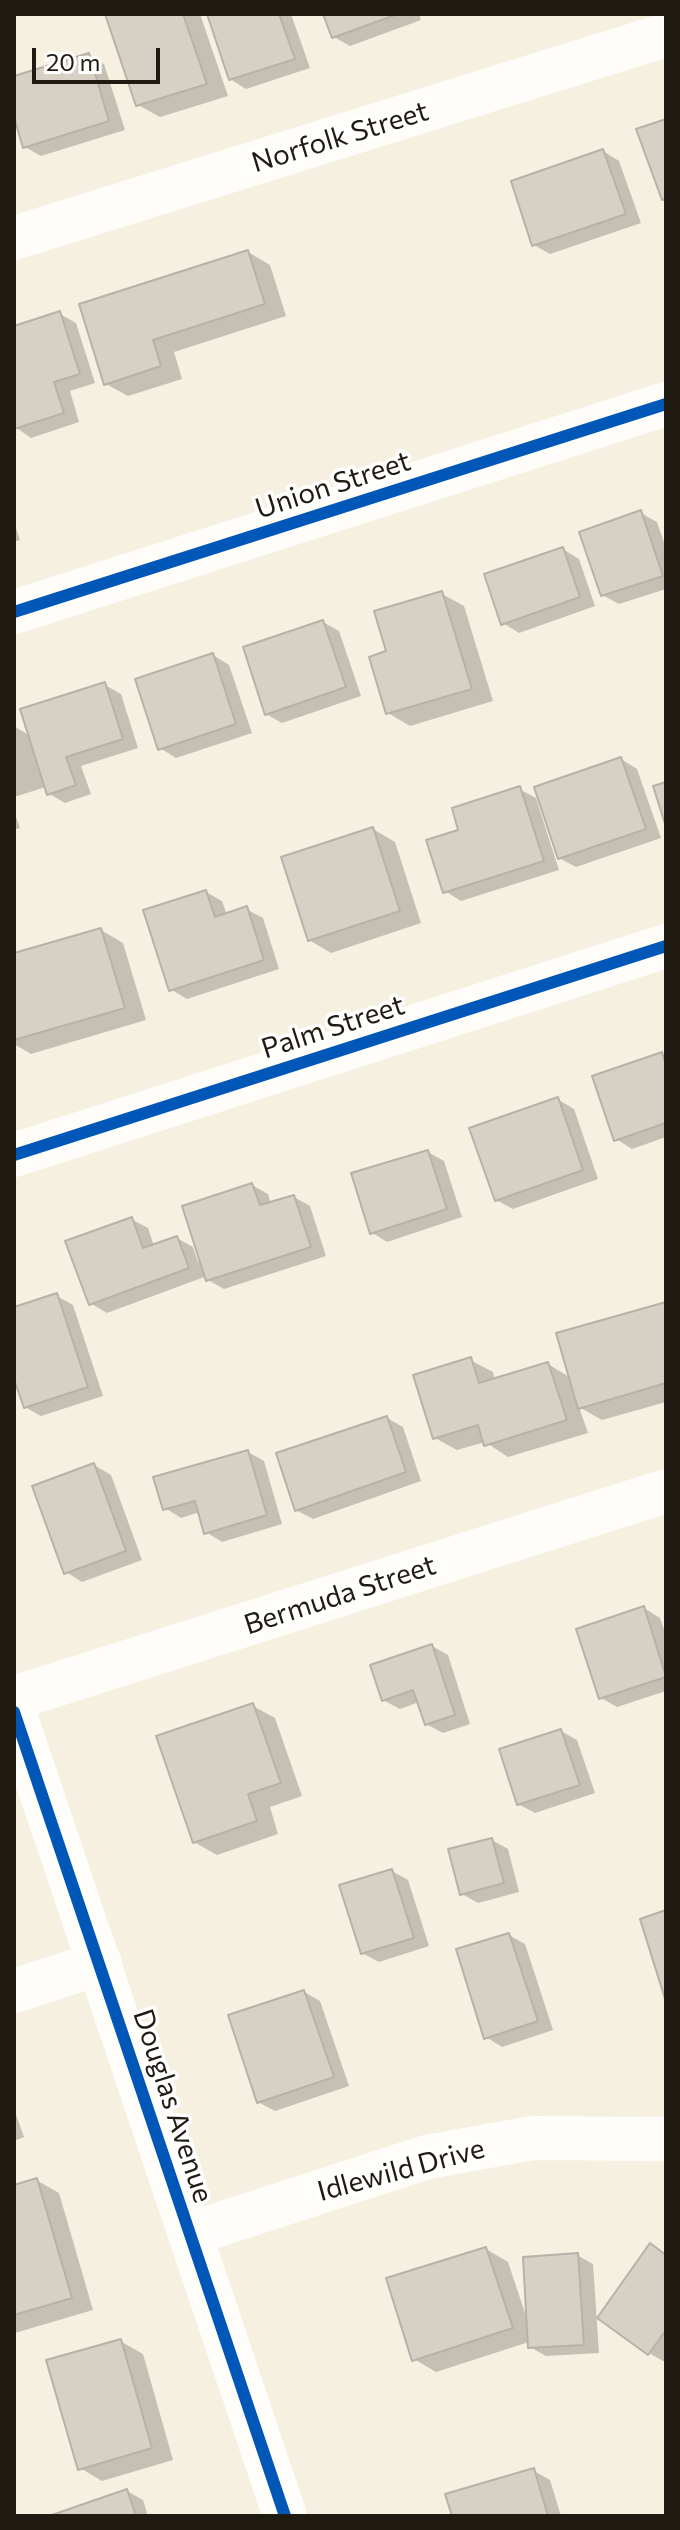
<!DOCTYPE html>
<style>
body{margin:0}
#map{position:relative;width:680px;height:2530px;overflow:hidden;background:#f6f0e0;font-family:Commissioner,sans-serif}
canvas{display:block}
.frame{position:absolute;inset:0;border:16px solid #201b12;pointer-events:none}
.scale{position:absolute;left:32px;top:48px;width:128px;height:36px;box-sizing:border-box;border:4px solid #201b12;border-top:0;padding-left:10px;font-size:24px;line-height:28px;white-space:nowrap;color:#201b12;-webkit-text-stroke:6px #fff;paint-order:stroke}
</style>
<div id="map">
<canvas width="680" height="2530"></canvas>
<div class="frame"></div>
<div class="scale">20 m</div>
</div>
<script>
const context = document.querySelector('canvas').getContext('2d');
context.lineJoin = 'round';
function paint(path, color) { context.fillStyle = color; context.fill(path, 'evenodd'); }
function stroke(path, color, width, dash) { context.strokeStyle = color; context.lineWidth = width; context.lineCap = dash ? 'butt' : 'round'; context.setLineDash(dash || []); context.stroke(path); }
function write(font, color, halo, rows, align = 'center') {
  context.font = font + ' Commissioner,sans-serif'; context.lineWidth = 7; context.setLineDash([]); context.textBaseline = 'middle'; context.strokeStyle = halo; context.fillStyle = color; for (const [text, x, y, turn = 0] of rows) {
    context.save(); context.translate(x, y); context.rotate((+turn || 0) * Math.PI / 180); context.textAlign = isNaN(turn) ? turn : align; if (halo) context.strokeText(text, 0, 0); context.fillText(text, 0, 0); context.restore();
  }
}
paint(new Path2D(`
 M107 14H200L228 96 160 117 138 105Z
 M209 14H291L310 68 246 89 230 79Z
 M326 14H419L421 20 350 46 334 37Z
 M88 55 104 64 125 130 41 156 25 147 14 110V78Z
 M603 151 619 161 641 223 550 254 534 245Z
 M248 252 270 265 286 316 174 352 182 379 128 396 106 384Z
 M60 314 76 323 95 383 70 391 79 422 31 438 14 426V328Z
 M641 513 657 522 666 548V589L619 604 602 595Z
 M14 522 20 540 14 542 15 529Z
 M563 549 579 559 595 606 519 633 503 623Z
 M442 594 464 606 493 701 410 726 388 713 389 653Z
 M323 622 339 631 361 696 282 723 266 714Z
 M213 655 229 665 252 733 176 758 160 748Z
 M105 685 121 694 138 748 81 766 91 794 65 803 48 793 46 787 14 797V726L30 736Z
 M621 759 637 769 661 838 576 867 559 858Z
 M519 789 536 798 559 870 461 901 445 891 461 832Z
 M14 811 20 828 14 830Z
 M373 829 395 842 421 923 331 953 309 940Z
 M206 892 222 901 227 915 246 909 263 918 279 969 187 999 170 989Z
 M101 930 123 943 146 1020 31 1054 14 1044V955Z
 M661 1054 666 1057V1137L632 1149 616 1139Z
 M557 1099 574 1109 598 1179 513 1209 496 1200Z
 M428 1152 444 1161 462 1217 387 1242 371 1232Z
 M252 1185 268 1194 271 1204 294 1197 310 1206 326 1256 224 1289 208 1280 207 1276 107 1313 90 1303 131 1219 148 1228 154 1246 177 1238 193 1247 198 1262 202 1260Z
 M57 1296 73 1305 103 1396 41 1416 25 1407 14 1372V1309Z
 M666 1304V1402L602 1420 579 1407 588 1433 508 1457 485 1442 457 1450 435 1438 470 1360 493 1372 495 1380 548 1364 571 1378Z
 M387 1418 403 1427 421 1481 313 1519 296 1510Z
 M248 1452 264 1461 282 1524 222 1542 206 1532 200 1512 181 1518 165 1508Z
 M94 1465 111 1475 142 1560 82 1582 66 1572Z
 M644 1608 660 1618 666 1635V1691L617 1707 601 1698Z
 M432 1646 448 1655 470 1724 443 1733 426 1724 419 1702 400 1709 383 1700Z
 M253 1706 275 1718 302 1796 270 1807 278 1834 217 1855 194 1842Z
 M561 1731 577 1740 595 1793 535 1813 518 1804Z
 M492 1840 508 1849 519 1892 478 1903 462 1894Z
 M392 1871 408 1880 429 1946 379 1962 362 1953Z
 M509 1935 525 1944 553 2030 502 2047 486 2037Z
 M304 1992 320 2001 349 2086 275 2111 258 2102Z
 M14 2109 24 2137 14 2141Z
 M36 2180 59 2193 93 2310 15 2333 14 2187Z
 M650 2246 666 2255 665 2362 649 2353Z
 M486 2249 508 2262 527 2319 577 2255 593 2264 599 2353 546 2356 530 2347 529 2342 436 2372 414 2359Z
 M120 2341 143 2354 173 2460 102 2481 80 2468Z
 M534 2471 550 2480 561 2516H454Z
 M127 2491 143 2500 148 2516H55Z`), '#0003');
const building = new Path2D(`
 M105 14H183L207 84 136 106Z
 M207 14H279L295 59 229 80Z
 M323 14H398L332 38Z
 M89 53 109 121 23 148 14 117V76Z
 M666 119V199L662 200 636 129Z
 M603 149 626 214 532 246 511 181Z
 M248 250 265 304 153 340 161 366 104 385 79 304Z
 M60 311 80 374 54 382 64 413 14 429V326Z
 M641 510 663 576 601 596 579 532Z
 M563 547 580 597 501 625 484 574Z
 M442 591 472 689 386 714 369 657 386 651 374 611Z
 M323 620 346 687 265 715 243 647Z
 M213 653 236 724 158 750 135 679Z
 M105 682 123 739 66 757 76 785 47 795 20 709Z
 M621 757 646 829 558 859 534 787Z
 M666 782V827L653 786Z
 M520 786 544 861 443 893 426 840 458 830 452 808Z
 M373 827 400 911 308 941 281 857Z
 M206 890 215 917 247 906 264 960 169 991 143 910Z
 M101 928 125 1008 14 1040V953Z
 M662 1052 666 1065V1123L614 1141 592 1076Z
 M558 1097 583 1170 495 1201 469 1128Z
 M428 1150 447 1209 370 1234 351 1173Z
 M252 1183 260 1205 294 1195 311 1247 206 1281 182 1206Z
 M132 1217 143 1248 177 1236 189 1268 89 1305 65 1241Z
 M57 1293 88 1387 24 1408 14 1379V1307Z
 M666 1302V1383L578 1409 556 1333Z
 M471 1357 479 1383 548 1362 567 1420 484 1446 478 1425 433 1439 413 1375Z
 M387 1416 406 1472 295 1511 276 1453Z
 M248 1450 267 1515 204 1534 195 1501 163 1510 153 1477Z
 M94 1463 126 1551 64 1574 32 1486Z
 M644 1606 666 1677 599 1699 576 1629Z
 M432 1644 455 1715 425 1725 413 1690 382 1701 370 1665Z
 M253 1703 281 1783 248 1794 257 1821 193 1843 156 1736Z
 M561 1729 580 1785 517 1805 499 1749Z
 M492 1838 504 1883 460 1895 448 1849Z
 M392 1869 414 1938 361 1954 339 1885Z
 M666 1910V2002L640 1919Z
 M509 1933 538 2021 484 2039 456 1949Z
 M304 1990 334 2077 257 2103 228 2015Z
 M37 2178 72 2298 14 2315V2185Z
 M650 2243 666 2255V2330L648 2355 597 2318Z
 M486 2247 513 2328 412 2361 386 2278Z
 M578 2253 584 2345 528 2348 523 2257Z
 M121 2339 152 2448 78 2470 46 2360Z
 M534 2468 548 2516H452L445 2494Z
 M127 2489 136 2516H49Z`);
paint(building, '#d7d0c5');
stroke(building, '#b8b1a7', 2);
stroke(new Path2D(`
 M14 238 666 35
 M14 612 666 404
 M14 1155 666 946
 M14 1698 666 1491
 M14 1712 285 2516
 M14 1991 100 1963
 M190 2234 427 2157 533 2138 666 2139`), '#fefdfa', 44);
stroke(new Path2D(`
 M14 612 666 404
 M14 1155 666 946
 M14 1712 285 2516`), '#0057b8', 12);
write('28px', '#201b12', '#fff', [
 ["Norfolk Street",340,137,-17],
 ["Union Street",333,485,-18],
 ["Palm Street",333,1027,-18],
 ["Bermuda Street",340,1595,-18],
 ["Douglas Avenue",173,2106,72],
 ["Idlewild Drive",401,2170,-15]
]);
</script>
